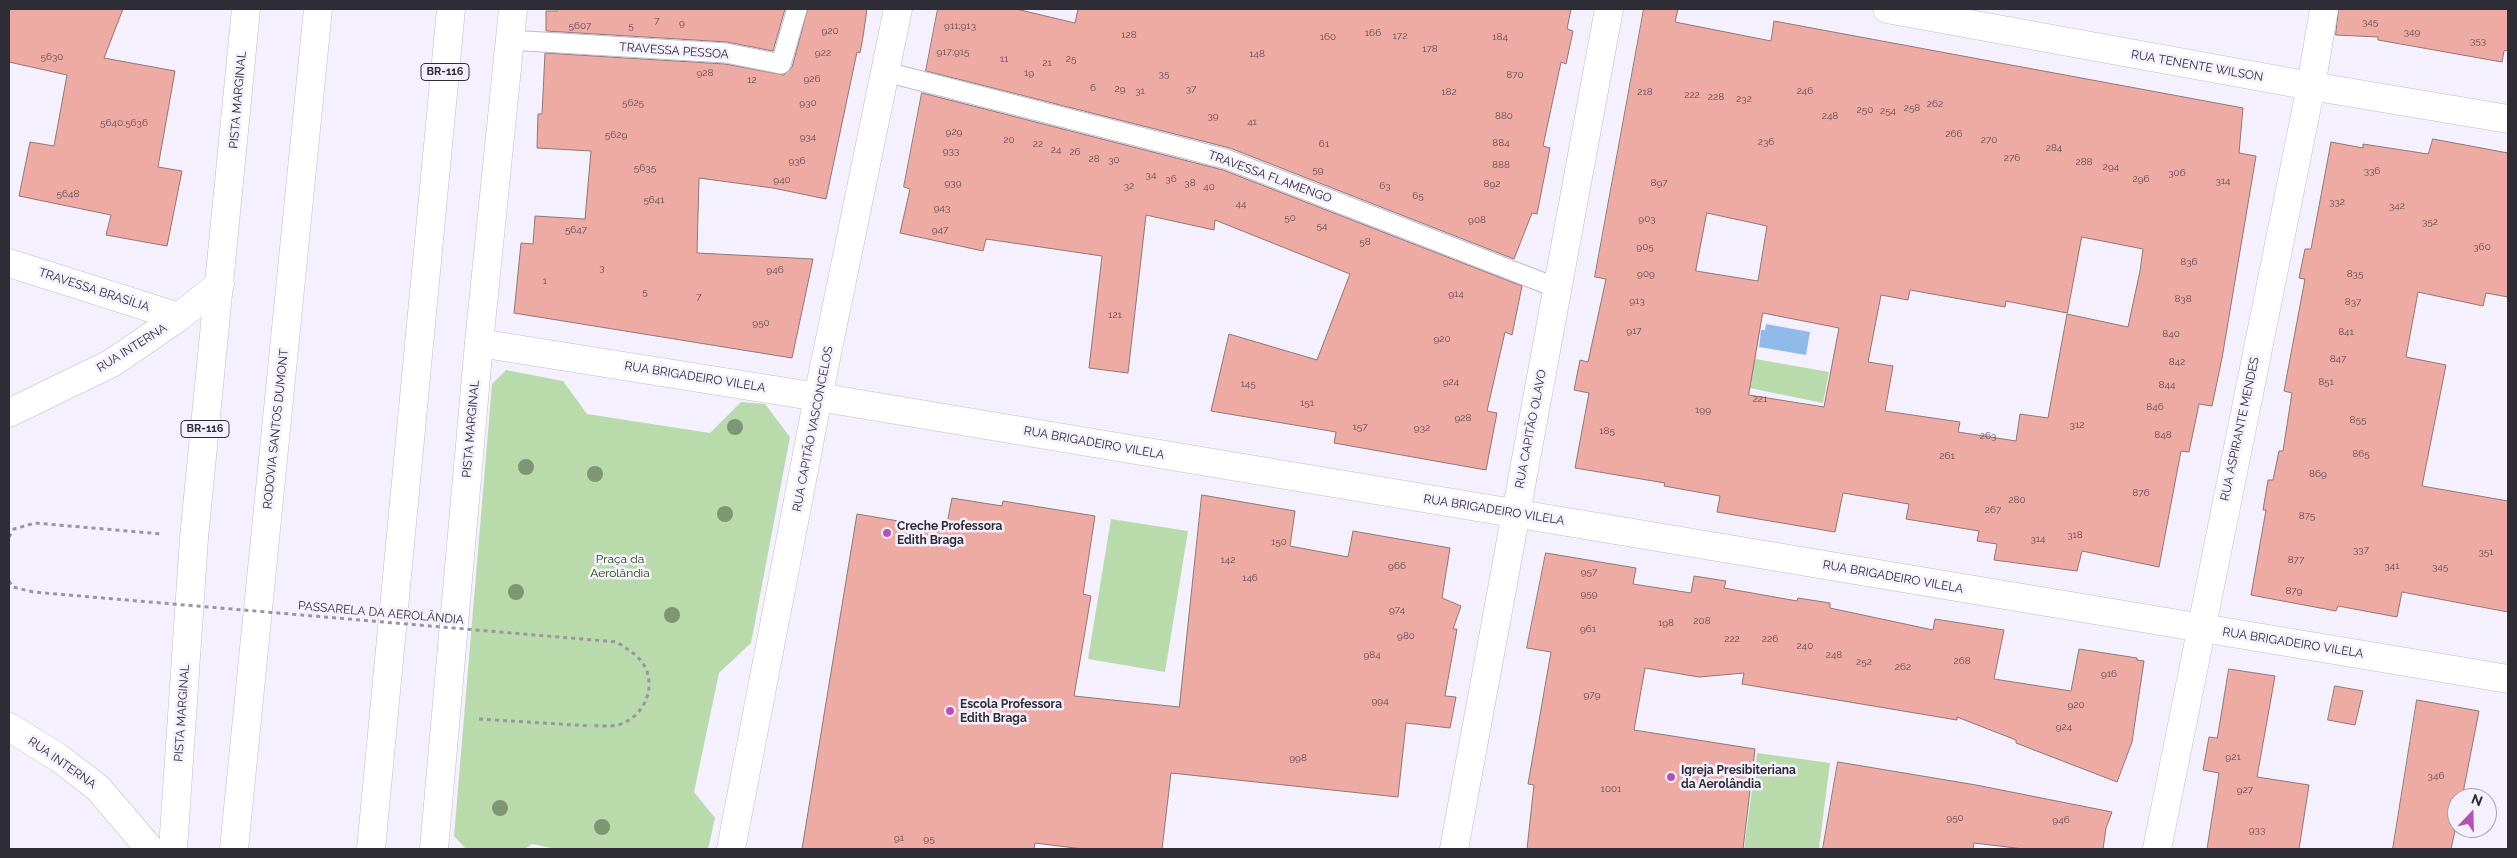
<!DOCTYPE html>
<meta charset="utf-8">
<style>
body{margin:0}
#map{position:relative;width:2517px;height:858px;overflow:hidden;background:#f4f0fe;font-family:Raleway,sans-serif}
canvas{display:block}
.frame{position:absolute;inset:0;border:10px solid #2e2c35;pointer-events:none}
.north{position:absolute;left:2447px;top:788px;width:50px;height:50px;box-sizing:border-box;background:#f4f0fe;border:1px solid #a5a2ae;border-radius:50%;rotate:21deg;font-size:14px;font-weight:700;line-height:20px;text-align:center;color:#2e2c35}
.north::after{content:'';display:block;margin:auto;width:18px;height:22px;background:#b551b7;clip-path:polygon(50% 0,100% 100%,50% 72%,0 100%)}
</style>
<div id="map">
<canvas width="2517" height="858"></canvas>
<div class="frame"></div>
<div class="north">N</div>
</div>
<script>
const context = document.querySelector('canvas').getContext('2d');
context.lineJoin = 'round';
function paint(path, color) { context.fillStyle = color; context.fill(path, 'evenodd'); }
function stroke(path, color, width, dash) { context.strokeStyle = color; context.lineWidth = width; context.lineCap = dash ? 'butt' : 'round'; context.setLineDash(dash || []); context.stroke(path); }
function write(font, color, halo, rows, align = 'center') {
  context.font = font + ' Raleway,sans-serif'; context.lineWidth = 5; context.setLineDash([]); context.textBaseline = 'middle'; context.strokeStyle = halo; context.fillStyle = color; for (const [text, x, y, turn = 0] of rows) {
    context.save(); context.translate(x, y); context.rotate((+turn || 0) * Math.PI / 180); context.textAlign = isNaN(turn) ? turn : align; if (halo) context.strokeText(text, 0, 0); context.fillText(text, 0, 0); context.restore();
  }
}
paint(new Path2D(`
 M1750 358 1829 372 1823 403 1745 387Z
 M506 370 563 381 587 414 710 433 741 402 765 404 790 437 751 643 719 673 694 792 715 818 708 849H556L532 844 525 849H466L454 836 492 384Z
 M1111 519 1188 531 1165 672 1088 659Z
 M1757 753 1830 763 1819 849H1744Z`), '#b9dbac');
paint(new Path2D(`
 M1766 324 1810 332 1806 355 1759 347 1761 330H1765Z`), '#90bbe8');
const building = new Path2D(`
 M9 9H123L104 58 175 71 158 167 182 171 167 246 106 235 111 215 19 196 30 142 54 146 67 75 9 62Z
 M557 9H785L773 51 727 42 546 31V11H557Z
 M808 9H867L863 37 860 53 857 52 826 199 773 188 699 178 697 253 813 259 792 358 514 313 521 243 533 244 535 216 585 219 591 151 537 148 538 114H542L545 53 725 64 784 75 792 67Z
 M938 9H1016L1075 23 1078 9H1571L1567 29 1573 31 1566 64 1561 62 1543 146 1550 148 1537 214 1532 213 1514 259 1230 148 926 71Z
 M1644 9H1678L1675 22 1771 41 1774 21 2243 108 2239 153 2256 156 2222 358 2212 406 2199 404 2189 452 2181 451 2159 567 2082 551 2077 571 1994 560 1997 544 1977 541 1979 531 1906 519 1909 504 1843 493 1835 532 1717 512 1720 496 1664 486 1665 483 1575 468 1589 393 1574 390 1580 360 1588 362 1606 279 1595 277ZM1707 213 1767 226 1758 281 1696 271ZM2082 237 2143 249 2140 271 2128 327 2067 314 2048 418 2020 414 2016 441 1958 432 1960 422 1885 411 1893 366 1868 362 1881 295 1908 300 1910 290 2005 307 2006 301 2067 313ZM1763 313 1839 328 1824 407 1749 395Z
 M2339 9H2508V50L2504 51 2502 62 2378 40V37L2336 35Z
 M922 93 1223 170 1522 286 1512 335 1505 332 1487 411 1497 413 1486 470 1334 443 1336 432 1211 411 1229 334 1317 360 1350 274 1215 220 1214 230 1146 215 1128 373 1089 368 1102 256 986 239 983 251 900 233 910 189 904 187Z
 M2433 139 2508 153V297L2486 293 2483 306 2418 292 2406 357 2446 365 2422 486 2508 501V612L2402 592 2397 617 2338 606 2336 611 2251 595 2266 510H2263L2268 480H2273L2279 451H2283L2292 393 2284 391 2305 279 2299 278 2305 249H2311L2331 142 2363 148V144L2428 154Z
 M1202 495 1295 511 1290 546 1348 557 1353 531 1450 548 1442 598 1461 606 1453 629H1457L1445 696 1456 697 1450 728 1406 723 1398 797 1171 773 1162 849H1083L1035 843 1034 849H802L857 514 946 529 952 498 1002 506 1003 501 1095 516 1083 594 1091 596 1074 696 1179 707Z
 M1546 553 1636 568 1633 584 1691 593 1694 576 1726 581 1724 588 1797 601 1798 598 1830 603V608L1933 630 1935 619 2004 630 1994 679 2071 691 2079 649 2137 658V660L2144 661 2132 742 2117 782 2016 743V740L1957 717V720L1742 684 1744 673 1699 677 1645 668 1634 730 1755 749 1743 849H1527L1534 785 1528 784 1551 652 1527 648Z
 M2229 669 2275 676 2257 777 2309 785 2299 849H2207L2219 773 2203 770 2209 737 2217 738Z
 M2335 686 2363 691 2355 725 2328 720Z
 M2417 700 2479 711 2462 798H2457V822L2451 849H2393Z
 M1838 762 1976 785 2112 812 2106 828 2103 849H2024L1974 843 1973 849H1823Z`);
paint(building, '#eeaba4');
stroke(building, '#907774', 1);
const lane = new Path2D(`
 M509 40 726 53 781 64 797 9
 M886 72 1226 159 1557 288`);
const street = new Path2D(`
 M1887 9 2311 86 2508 119
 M9 263 179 317
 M479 343 818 397 2508 679
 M9 413 112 363 179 317 220 284
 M9 727 59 758 98 788 150 849
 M731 849 818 397 898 9
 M1454 849 1609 9
 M2157 849 2311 86 2324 9`);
const primary = new Path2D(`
 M173 849 194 538 246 9
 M434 849 479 343 513 9`);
const highway = new Path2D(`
 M234 849 318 9
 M371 849 451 9`);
stroke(lane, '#c1bad1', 21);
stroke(street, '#c1bad1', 29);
stroke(primary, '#c1bad1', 29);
stroke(highway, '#c1bad1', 29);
stroke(new Path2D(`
 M9 537 14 529 35 523 162 534
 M479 719 591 726`), '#9996a1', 3, [4, 4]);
stroke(lane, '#fff', 19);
stroke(street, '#fff', 28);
stroke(primary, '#fff', 28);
stroke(highway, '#fff', 28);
stroke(new Path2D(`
 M9 581 13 587 33 592 617 642C627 649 637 654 644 665 657 688 644 717 618 725 610 727 599 725 591 726`), '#9996a1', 3, [4, 4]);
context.fillStyle = '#7f9674';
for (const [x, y] of [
 [735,427],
 [526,467],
 [595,474],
 [725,514],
 [516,592],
 [672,615],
 [500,808],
 [602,827]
]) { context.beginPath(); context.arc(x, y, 8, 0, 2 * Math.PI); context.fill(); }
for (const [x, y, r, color] of [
 [887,533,5,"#b551b7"],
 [950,711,5,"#b551b7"],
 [1671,777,5,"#b551b7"]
]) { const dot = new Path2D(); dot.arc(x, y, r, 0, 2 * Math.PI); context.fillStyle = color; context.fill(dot); stroke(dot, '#f4f0fe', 2); }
write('10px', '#5e4c51', null, [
 ["7",657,21],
 ["345",2370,22],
 ["9",682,23],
 ["5607",580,26],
 ["5",631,26],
 ["911;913",960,26],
 ["920",830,31],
 ["349",2412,32],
 ["166",1373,33],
 ["128",1129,35],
 ["172",1400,36],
 ["160",1328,37],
 ["184",1500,37],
 ["353",2478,41],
 ["178",1430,49],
 ["917;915",953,52],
 ["922",823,53],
 ["148",1257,54],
 ["5630",52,57],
 ["11",1004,59],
 ["25",1071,59],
 ["21",1047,63],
 ["928",705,73],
 ["19",1029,73],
 ["35",1164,74],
 ["870",1515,75],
 ["926",812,79],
 ["12",752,80],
 ["6",1093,88],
 ["29",1120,89],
 ["37",1191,89],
 ["31",1140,91],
 ["246",1805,91],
 ["182",1449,92],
 ["218",1645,92],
 ["222",1692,95],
 ["228",1716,97],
 ["232",1744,99],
 ["5625",633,103],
 ["930",808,103],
 ["262",1935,104],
 ["258",1912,108],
 ["250",1865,110],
 ["254",1888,111],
 ["39",1213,116],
 ["880",1504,116],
 ["248",1830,116],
 ["41",1252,122],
 ["5640;5636",124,123],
 ["929",954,132],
 ["266",1954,134],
 ["5629",616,135],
 ["934",808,137],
 ["20",1009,140],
 ["270",1989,140],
 ["236",1766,142],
 ["884",1501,143],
 ["22",1038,144],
 ["61",1324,144],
 ["284",2054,148],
 ["24",1056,150],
 ["933",951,151],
 ["26",1075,152],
 ["276",2012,158],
 ["28",1094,159],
 ["30",1114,160],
 ["936",797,161],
 ["288",2084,162],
 ["888",1501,165],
 ["294",2111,167],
 ["5635",645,168],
 ["59",1318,170],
 ["336",2372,171],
 ["306",2177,173],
 ["34",1151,175],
 ["36",1171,179],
 ["296",2141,179],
 ["940",782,180],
 ["314",2223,181],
 ["939",953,183],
 ["38",1190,183],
 ["897",1659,183],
 ["892",1492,184],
 ["32",1129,186],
 ["63",1385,186],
 ["40",1209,187],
 ["5648",68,194],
 ["65",1418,196],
 ["5641",654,200],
 ["332",2337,202],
 ["44",1241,204],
 ["342",2397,206],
 ["943",942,208],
 ["50",1290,218],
 ["903",1647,219],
 ["908",1477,220],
 ["352",2430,222],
 ["54",1322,226],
 ["5647",576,230],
 ["947",940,230],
 ["58",1365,242],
 ["905",1645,247],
 ["360",2482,247],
 ["836",2189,262],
 ["3",602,268],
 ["946",775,270],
 ["909",1646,274],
 ["835",2355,274],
 ["1",545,281],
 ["5",645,292],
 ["914",1456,294],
 ["7",699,297],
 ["838",2183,299],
 ["913",1637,301],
 ["837",2353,302],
 ["121",1115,315],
 ["950",761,323],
 ["917",1634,331],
 ["841",2346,332],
 ["840",2171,334],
 ["920",1442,339],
 ["847",2338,359],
 ["842",2177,362],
 ["924",1451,382],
 ["851",2326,382],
 ["145",1248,384],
 ["844",2167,385],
 ["221",1760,399],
 ["151",1307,403],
 ["846",2155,407],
 ["199",1703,410],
 ["928",1463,418],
 ["855",2358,420],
 ["312",2077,425],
 ["157",1360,427],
 ["932",1422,428],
 ["185",1607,431],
 ["848",2163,435],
 ["263",1988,436],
 ["865",2361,454],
 ["261",1947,456],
 ["869",2318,474],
 ["876",2141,493],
 ["280",2017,500],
 ["267",1993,510],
 ["875",2307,516],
 ["318",2075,535],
 ["314",2038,539],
 ["150",1279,542],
 ["337",2361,550],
 ["351",2486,552],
 ["142",1228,560],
 ["877",2296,560],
 ["966",1397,566],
 ["341",2392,566],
 ["345",2440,567],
 ["957",1589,572],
 ["146",1250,578],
 ["879",2294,591],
 ["959",1589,594],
 ["974",1397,610],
 ["208",1702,621],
 ["198",1666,623],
 ["961",1588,629],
 ["980",1406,636],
 ["222",1732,639],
 ["226",1770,639],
 ["240",1805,646],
 ["984",1372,655],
 ["248",1834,655],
 ["268",1962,661],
 ["252",1864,662],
 ["262",1903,667],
 ["916",2109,674],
 ["979",1592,695],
 ["994",1380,701],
 ["920",2076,705],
 ["924",2064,727],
 ["921",2233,757],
 ["998",1298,758],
 ["346",2436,776],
 ["1001",1611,789],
 ["927",2245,790],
 ["950",1955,818],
 ["946",2061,820],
 ["933",2257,830],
 ["91",899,838],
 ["95",929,839]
]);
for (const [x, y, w] of [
 [445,72,48],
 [205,429,48]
]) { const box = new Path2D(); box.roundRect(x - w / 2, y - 8.5, w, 17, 4); context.fillStyle = '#f4f0fe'; context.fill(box); stroke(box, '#2e2c35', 1); }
write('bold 11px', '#2e2c35', null, [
 ["BR-116",445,72],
 ["BR-116",205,429]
]);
write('12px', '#2e2c35', '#f4f0fe', [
 ["TRAVESSA PESSOA",674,51,4],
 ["RUA TENENTE WILSON",2197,66,10],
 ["PISTA MARGINAL",238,100,-85],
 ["TRAVESSA FLAMENGO",1270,177,20],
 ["TRAVESSA BRASÍLIA",94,290,18],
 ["RUA INTERNA",132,348,-32],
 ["RUA BRIGADEIRO VILELA",695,377,9],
 ["RODOVIA SANTOS DUMONT",276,429,-84],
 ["PISTA MARGINAL",471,429,-85],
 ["RUA CAPITÃO VASCONCELOS",813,429,-79],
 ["RUA CAPITÃO OLAVO",1531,429,-79],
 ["RUA ASPIRANTE MENDES",2240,429,-78],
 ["RUA BRIGADEIRO VILELA",1094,443,10],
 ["RUA BRIGADEIRO VILELA",1494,510,9],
 ["RUA BRIGADEIRO VILELA",1893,577,10],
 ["PASSARELA DA AEROLÂNDIA",381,613,5],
 ["RUA BRIGADEIRO VILELA",2293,643,9],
 ["PISTA MARGINAL",182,713,-86],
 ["RUA INTERNA",62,763,35]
]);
write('bold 12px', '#2e2c35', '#f4f0fe', [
 ["Creche Professora",897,526],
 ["Edith Braga",897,540],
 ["Escola Professora",960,704],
 ["Edith Braga",960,718],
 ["Igreja Presibiteriana",1681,770],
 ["da Aerolândia",1681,784]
], 'left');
write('12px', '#1f4c03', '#f4f0fe', [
 ["Praça da",620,559],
 ["Aerolândia",620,573]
]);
</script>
